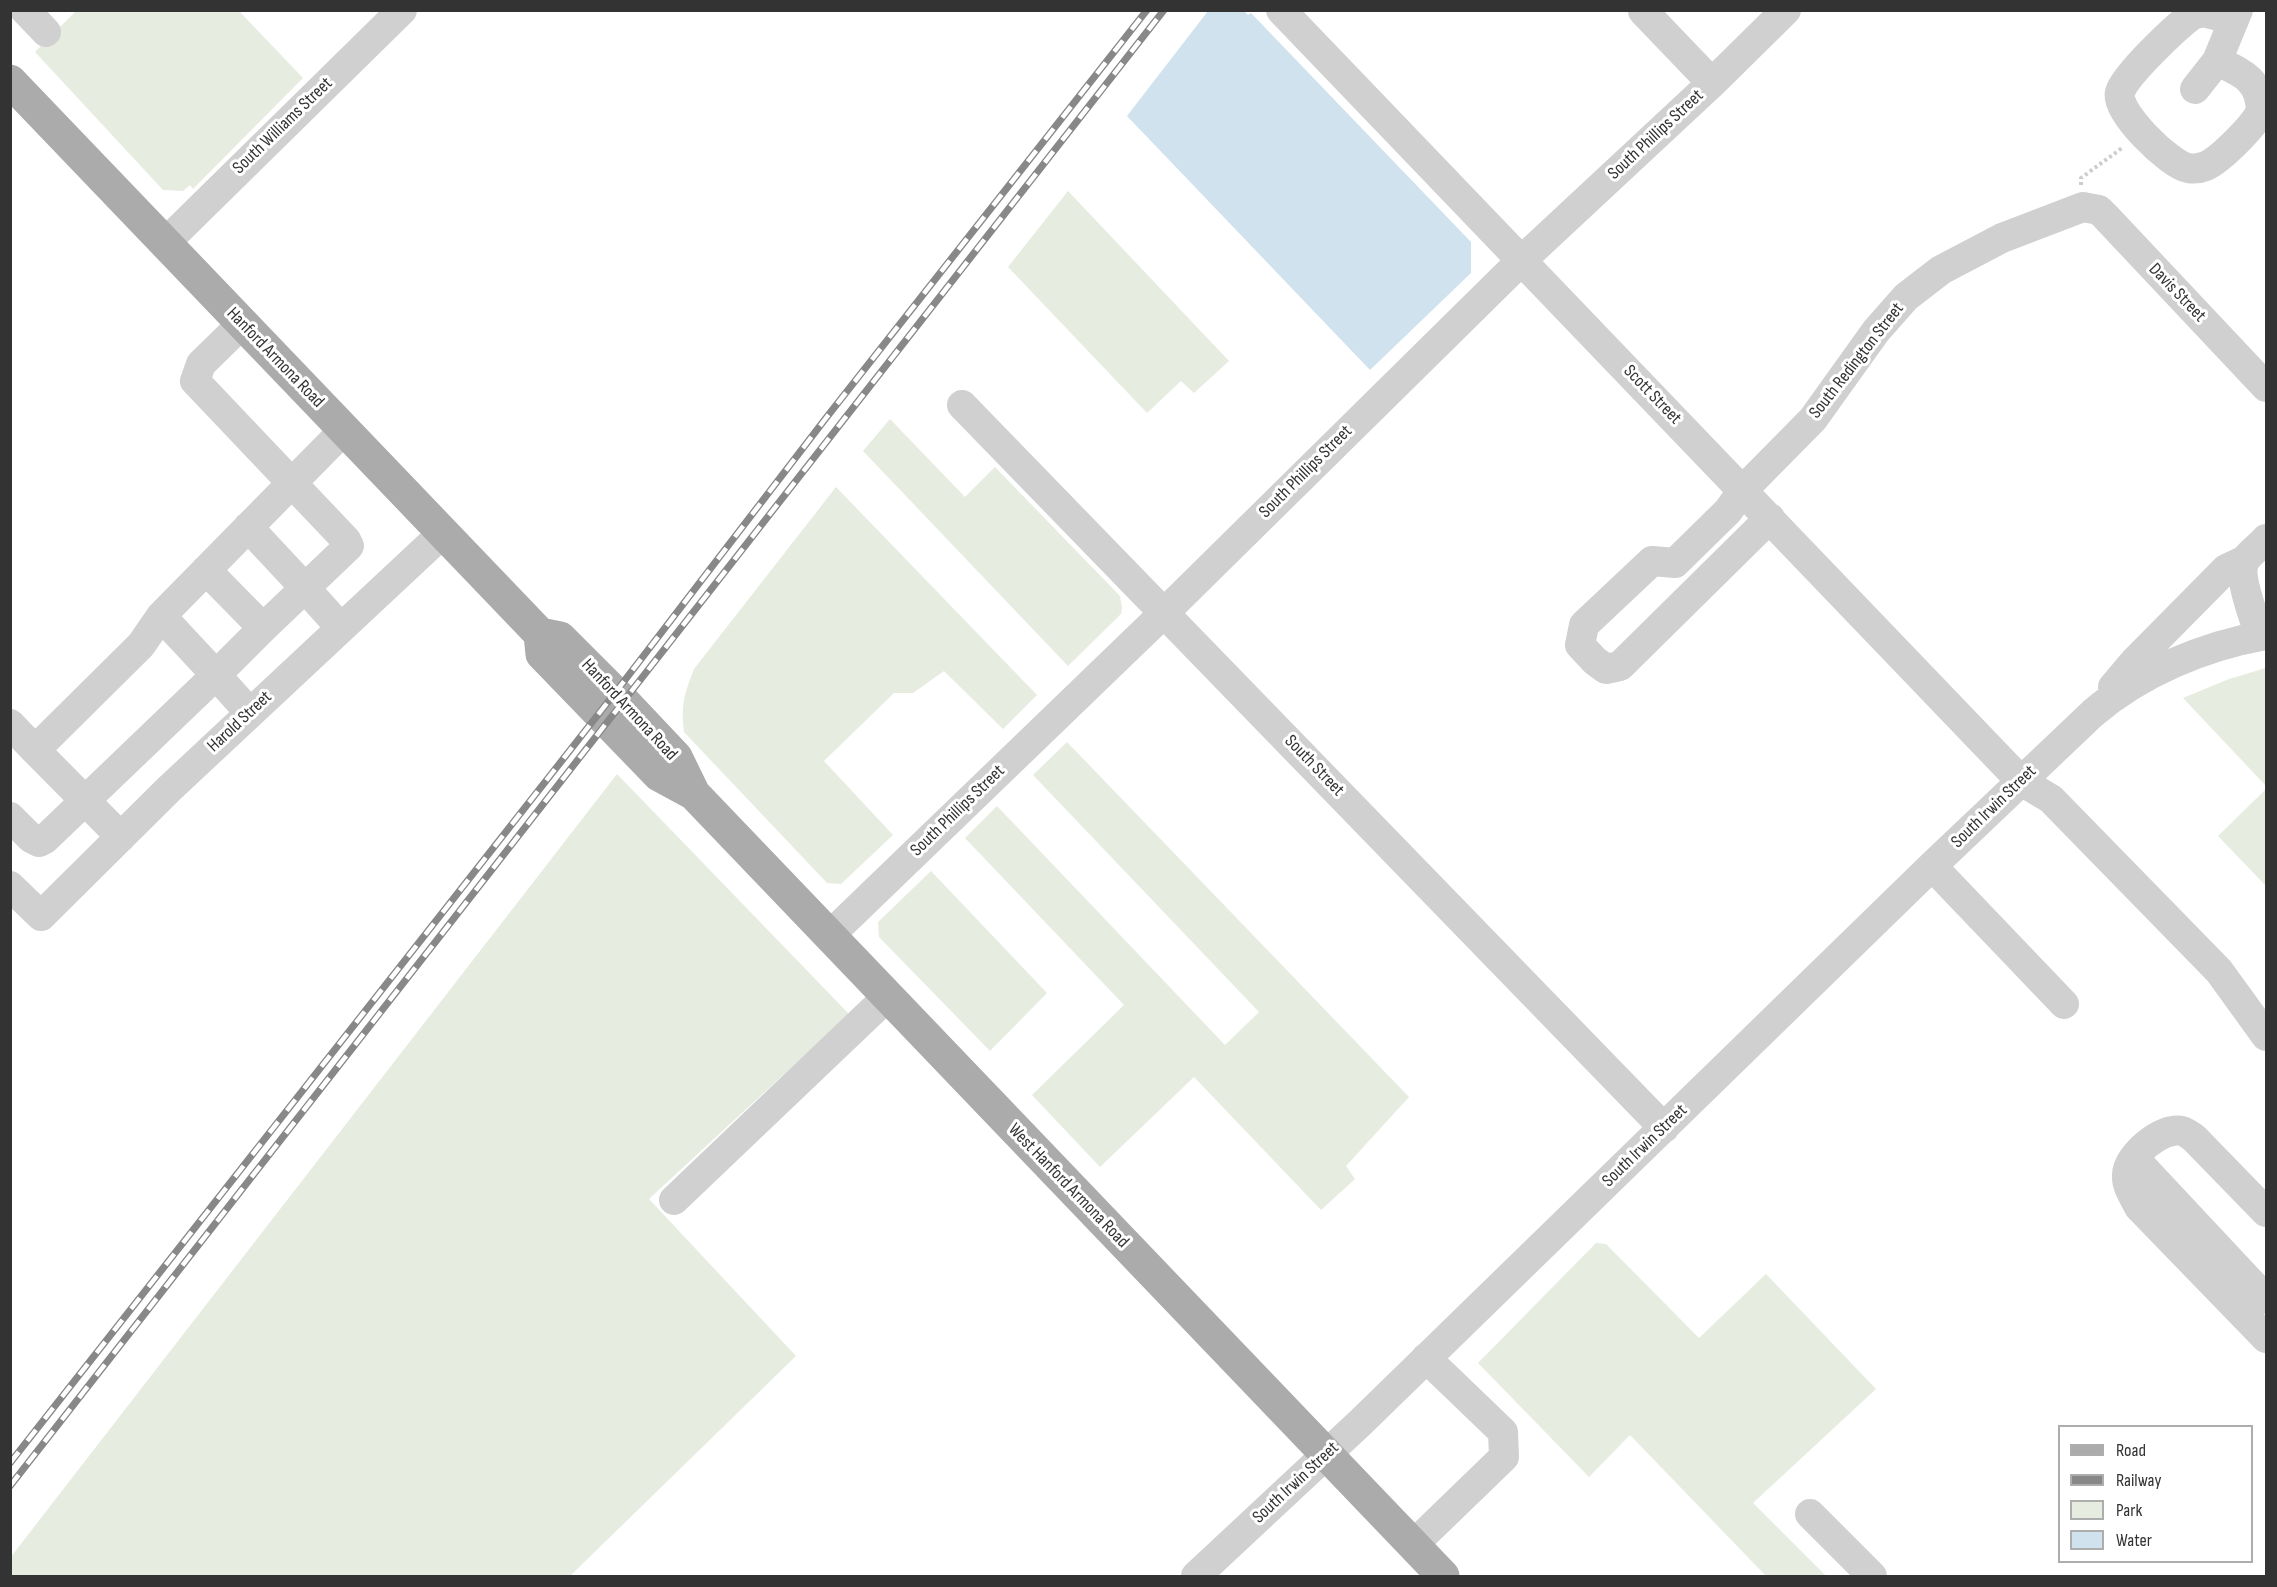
<!DOCTYPE html>
<style>
body{margin:0}
#map{position:relative;width:2277px;height:1587px;overflow:hidden;background:#fff;font-family:"Sofia Sans Condensed",sans-serif}
canvas{display:block}
.frame{position:absolute;inset:0;border:12px solid #333;pointer-events:none}
.legend{position:absolute;left:2058px;top:1425px;width:195px;height:138px;box-sizing:border-box;background:#fff;border:2px solid #adadad;margin:0;padding:8px 10px;list-style:none;font-size:18px;color:#333}
.legend li{display:flex;align-items:center;gap:12px;height:30px}
.legend b{width:30px;border:2px solid #adadad}
</style>
<div id="map">
<canvas width="2277" height="1587"></canvas>
<div class="frame"></div>
<ul class="legend">
<li><b style="height:8px;background:#ababab"></b>Road</li>
<li><b style="height:8px;background:#888"></b>Railway</li>
<li><b style="height:16px;background:#e6ecdf"></b>Park</li>
<li><b style="height:16px;background:#cfe2ee"></b>Water</li>
</ul>
</div>
<script>
const context = document.querySelector('canvas').getContext('2d');
context.lineJoin = 'round';
function paint(path, color) { context.fillStyle = color; context.fill(path, 'evenodd'); }
function stroke(path, color, width, dash) { context.strokeStyle = color; context.lineWidth = width; context.lineCap = dash ? 'butt' : 'round'; context.setLineDash(dash || []); context.stroke(path); }
function write(font, color, halo, rows, align = 'center') {
  context.font = font + ' "Sofia Sans Condensed",sans-serif'; context.lineWidth = 6; context.setLineDash([]); context.textBaseline = 'middle'; context.strokeStyle = halo; context.fillStyle = color; for (const [text, x, y, turn = 0] of rows) {
    context.save(); context.translate(x, y); context.rotate((+turn || 0) * Math.PI / 180); context.textAlign = isNaN(turn) ? turn : align; if (halo) context.strokeText(text, 0, 0); context.fillText(text, 0, 0); context.restore();
  }
}
paint(new Path2D(`
 M76 11H239L303 78 193 189 190 185 183 191 163 190 35 52Z
 M1068 191 1229 361 1194 393 1181 381 1147 413 1008 267Z
 M890 419 965 497 995 467 1120 596 1122 608 1121 614 1068 666 863 451Z
 M836 487 1037 695 1003 729 944 671 913 693H894L824 761 893 835 841 884 827 883 684 732C681 704 684 695 694 669Z
 M2266 668V786L2183 698 2229 679Z
 M1067 742 1409 1097 1346 1166 1355 1179 1321 1210 1194 1077 1100 1167 1032 1095 1124 1005 965 838 997 806 1225 1045 1259 1012 1033 775Z
 M617 774 849 1014 649 1199 796 1356 570 1576H11L10 1558Z
 M2266 789V886L2218 836Z
 M931 871 1047 993 990 1051 879 937 878 922Z
 M1596 1243 1606 1244 1699 1338 1766 1274 1876 1389 1753 1503 1826 1576H1766L1630 1435 1589 1477 1478 1363Z`), '#e6ecdf');
paint(new Path2D(`
 M1208 11H1244L1248 15 1251 13 1471 242V273L1370 370 1127 116Z`), '#cfe2ee');
stroke(new Path2D(`
 M2081 185V178L2122 148`), '#cdcdcd', 4, [3, 3]);
stroke(new Path2D(`
 M25 10 46 32
 M1281 10 2021 781 2051 799 2219 971 2266 1036
 M1643 11 1712 83
 M2217 61C2242 73 2260 79 2261 111 2254 126 2221 159 2206 166 2201 168 2193 169 2188 168 2170 165 2114 111 2120 92 2126 74 2175 28 2192 15L2203 12 2234 20
 M2195 89 2217 61 2238 10
 M165 243 402 10
 M242 324 201 364 195 381 346 540 349 546 305 588 341 628
 M962 405 1664 1128
 M1770 518 1620 666 1606 669 1595 661 1580 645 1584 625 1652 561 1675 563 1728 511 1743 490 1813 419 1876 331 1906 297 1941 270 2002 238 2083 207 2099 210 2105 216 2266 387
 M248 527 305 588 263 628
 M206 570 263 628 216 675 250 713
 M2260 636C2255 620 2236 573 2246 559 2251 552 2260 546 2266 539
 M2113 687 2135 661 2226 569 2245 560
 M10 724 35 750
 M10 817 31 838 39 842 45 839 216 675 161 616
 M121 837 35 750 141 645 161 616 344 430
 M1932 866 2064 1004
 M10 886 41 916 169 789 443 533
 M829 936 1165 612 1522 260 1712 83 1786 10
 M2134 1158 2266 1299
 M674 1200 887 997
 M2266 1212 2194 1138C2191 1136 2186 1132 2182 1131 2162 1126 2127 1156 2127 1175 2126 1186 2134 1197 2139 1207L2266 1338
 M1810 1514 1872 1576
 M1413 1545 1504 1457 1503 1432 1426 1358
 M1196 1576 1361 1422 1932 866 2093 713C2141 672 2204 646 2266 635`), '#d0d0d0', 30);
stroke(new Path2D(`
 M10 81 540 634 560 638 625 703 676 757 694 794
 M540 634 542 654 659 775 694 794 1443 1576`), '#ababab', 33);
const rail = new Path2D(`
 M10 1463 615 693 826 418 1147 10
 M10 1486 1164 10`);
stroke(rail, '#888', 7);
stroke(rail, '#fff', 4.5, [14]);
write('18px', '#333', '#fff', [
 ["South Williams Street",283,126,-44],
 ["South Phillips Street",1656,135,-43],
 ["Davis Street",2177,293,46],
 ["Hanford Armona Road",275,358,46],
 ["South Redington Street",1857,361,-52],
 ["Scott Street",1652,395,46],
 ["South Phillips Street",1306,472,-45],
 ["Hanford Armona Road",629,710,47],
 ["Harold Street",240,722,-43],
 ["South Street",1314,766,46],
 ["South Irwin Street",1994,807,-44],
 ["South Phillips Street",958,811,-44],
 ["South Irwin Street",1645,1146,-44],
 ["West Hanford Armona Road",1068,1186,46],
 ["South Irwin Street",1296,1483,-43]
]);
</script>
